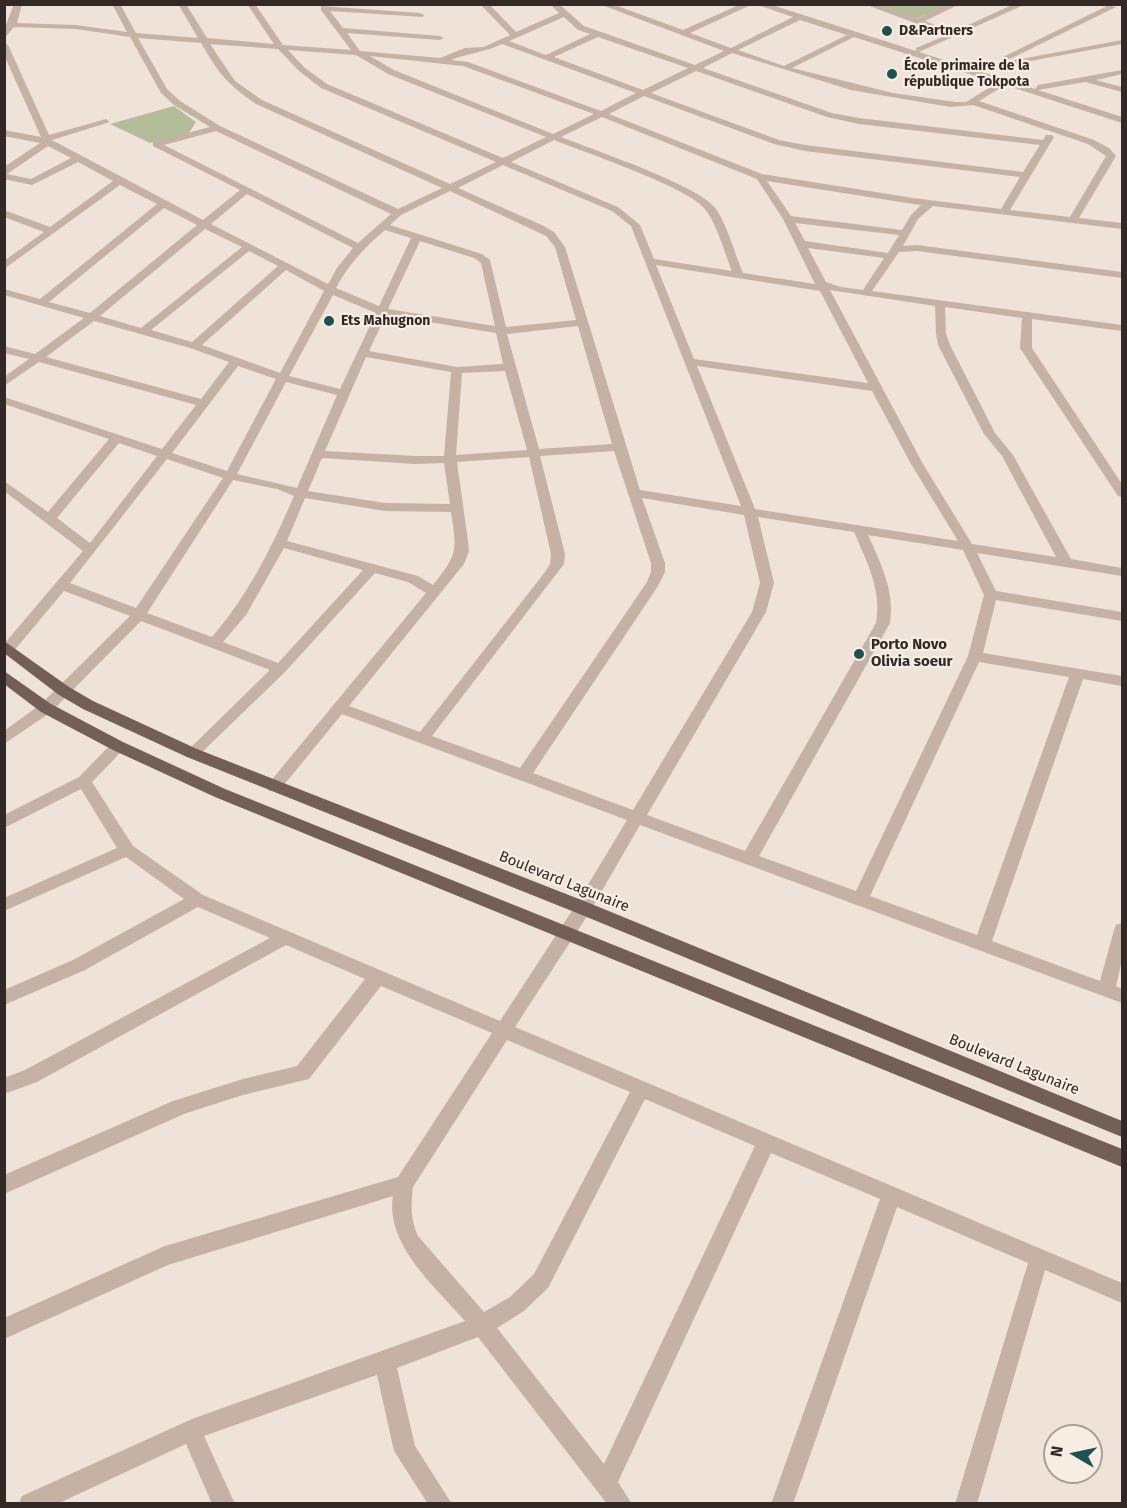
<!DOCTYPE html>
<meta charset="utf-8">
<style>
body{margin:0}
#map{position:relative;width:1127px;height:1508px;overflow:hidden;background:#efe2d8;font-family:"Fira Sans",sans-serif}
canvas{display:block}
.frame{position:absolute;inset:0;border:6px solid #322926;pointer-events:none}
.north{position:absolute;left:1043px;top:1424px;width:60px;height:60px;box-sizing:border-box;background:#f7ede3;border:2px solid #a89f97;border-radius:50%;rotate:279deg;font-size:16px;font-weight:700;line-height:24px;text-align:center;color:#322926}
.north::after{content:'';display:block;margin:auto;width:21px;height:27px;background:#1e5151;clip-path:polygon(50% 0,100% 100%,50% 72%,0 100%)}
</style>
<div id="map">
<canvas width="1127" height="1508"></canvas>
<div class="frame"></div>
<div class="north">N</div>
</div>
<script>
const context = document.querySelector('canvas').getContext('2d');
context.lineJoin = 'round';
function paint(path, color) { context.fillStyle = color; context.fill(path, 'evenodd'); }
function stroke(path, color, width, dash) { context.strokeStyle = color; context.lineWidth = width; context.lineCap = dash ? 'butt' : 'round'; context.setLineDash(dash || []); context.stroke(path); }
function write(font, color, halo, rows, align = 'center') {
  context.font = font + ' "Fira Sans",sans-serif'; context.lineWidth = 4.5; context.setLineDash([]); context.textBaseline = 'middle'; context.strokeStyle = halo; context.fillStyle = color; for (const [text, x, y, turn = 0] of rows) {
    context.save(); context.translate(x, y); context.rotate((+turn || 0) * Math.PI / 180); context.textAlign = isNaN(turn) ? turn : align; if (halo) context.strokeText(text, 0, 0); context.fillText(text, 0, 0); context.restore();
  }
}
paint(new Path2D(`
 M874 5H949L916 19Z
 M174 106 196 122 189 133 150 143 110 124Z`), '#b3bd99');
paint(new Path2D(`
 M14 4H22L17 23 76 25 127 32 112 4H120L136 33 198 38 178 4H186L207 38 274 44 247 4H255L283 45 351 50 321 10V6L420 13 424 15 423 17 330 11 343 28 440 36 444 38 440 40 347 33 360 51 440 58 465 48 484 47 510 35 480 4H489L516 32 559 13 550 4H559L584 26 695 65 724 51 599 4H612L683 30 741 4H753L690 33 731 48 793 17 755 4H769L916 51V48L947 35 864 4H877L917 19 949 4H960L925 21 953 32 1014 4H1026L919 52 1035 89 1038 85 1122 70V74L1096 80 1122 87V92L1085 82 1038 90 1122 117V123L1005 85 979 101 1094 140 1109 148 1116 156 1079 218 1122 223V229L933 206 918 219 903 246 917 245 1122 272V278L917 251 899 252 872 291 1122 325V331L1032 319V348L1122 484V497L1118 496 1020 348 1022 318 945 307 946 334 950 345 995 433 1013 455 1071 559 1122 568V576L977 553 996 591 1122 612V621L996 600 983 653 1122 676V686L1083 679 992 941 1100 981 1114 930 1116 925 1122 923V960L1116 986 1122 989V1003L640 825 589 913 515 1027 1122 1283V1303L1045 1270 977 1504H955L1028 1263 897 1207 793 1504H771L880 1199 771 1153 618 1482 632 1504H607L478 1337 397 1368 415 1446 452 1504H428L394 1451 377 1375 204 1436 235 1504H212L186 1444 57 1504H19L22 1496 192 1419 465 1321C436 1287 385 1245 393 1196L168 1265 4 1339V1318L165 1246 398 1177 492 1033 381 986 309 1079 243 1095 184 1114 4 1194V1175L173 1101 243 1079 297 1066 365 979 286 945 37 1082 4 1094V1078L25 1070 270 938 198 907 85 970 4 1005V990L73 960 184 899 126 857 4 911V898L117 848 81 789 4 828V815L79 777 113 742H123L125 746 123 750 92 782 133 846 203 895 500 1021 577 903 627 820 342 714 279 791H269L266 787 269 783 426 593 408 582 375 573 285 672 197 757H187L185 753 270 670 141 621 51 712 4 744V731L41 704 130 616 64 591 13 652 4 653V644L83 551 4 491V481L48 512 109 439 4 404V397L162 449 196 405 39 362 4 386V377L29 359 4 353V346L35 354 84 318 4 295V289L40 299 157 204 120 185 4 269V261L44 232 4 217V210L50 227 113 181 78 162 32 185 4 179V167L40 143 4 136V130L41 137 4 55V43L8 45 49 135 106 119 110 122 52 140 203 220 240 190 153 146V142L210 127 174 105 161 93 130 37 76 29 14 27 4 39V30ZM564 17 578 30 590 34 546 55 509 41ZM800 20 847 35 784 66 738 50ZM598 37 688 68 643 90 554 57ZM854 37 997 83 966 102H955L893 93 792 68ZM138 38 201 43C220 75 225 82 256 104L442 188 398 209 220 126 180 101 167 89ZM210 44 278 49 299 71 321 88 496 162 450 184 262 100 235 81ZM502 44 636 93 601 111 468 62 451 60C468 53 486 52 502 44ZM288 50 356 55 388 74 546 137 503 158 327 84 305 68ZM732 53 851 90 950 107 973 105 1088 144 1106 156 1070 217 1010 210 1054 137 1052 135H1046L1043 140 859 118 832 113 703 68ZM370 56 463 66 594 114 553 134 394 70ZM696 71 827 117 859 124 1040 145 1023 172 805 145 779 140 651 93ZM644 96 774 144 805 151 1020 177 1001 209 913 198 762 174 609 114ZM602 117 757 179 783 219 815 284 743 273C734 252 728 227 716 209 701 186 591 149 561 137ZM216 131 391 214 358 243 164 145ZM554 140C586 153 685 186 704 208 716 221 725 254 732 271L654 259 640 225 618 207 511 162ZM48 146 71 158 31 179 7 174ZM503 165 612 211 631 226 741 506 640 490 565 247 554 232 544 226 458 188ZM767 181 913 204 921 205 911 215 902 230 791 216ZM450 191 546 236 555 247 576 320 506 327 490 260 482 254 390 225 401 215ZM247 194 353 248 337 268 328 284 211 224ZM164 208 197 225 90 313 49 302ZM795 223 899 235 888 253 805 241ZM205 229 242 247 141 328 100 316ZM385 230 411 238 379 306 336 288C349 264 364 248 385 230ZM420 241 474 258 481 263 495 326 388 309ZM808 248 884 258 863 290 841 287 826 282ZM249 251 278 266 192 342 151 330ZM656 265 820 291 868 383 694 359ZM286 270 324 291 280 373 202 345ZM830 290 935 306 936 334 938 345 984 434 1002 456 1056 557 972 544 923 464ZM333 295 376 313 340 389 289 376ZM386 315 496 333 503 364 457 367 369 351ZM94 321 190 348 229 362 201 399 46 357ZM578 326 612 444 539 449 507 334ZM366 357 451 372 444 456H415L325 451ZM238 366 276 379 227 471 172 453ZM697 366 872 391 911 464 958 541 755 509ZM505 371 527 450 456 455 462 373ZM286 382 337 395 297 488 237 474ZM119 443 157 456 90 543 57 518ZM614 451 651 563V572L647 582 520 768 432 736 564 564 565 554 540 456ZM529 457 551 554 550 564 545 572 420 732 349 706 464 564 469 551 468 541 457 462ZM322 458 415 464 444 463 450 504 385 503 308 491ZM167 459 223 478 136 608 70 583ZM233 480 277 489 294 496C272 547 248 595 212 637L147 613ZM305 498 385 511 451 512C457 551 458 554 433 585L418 576 287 541ZM642 498 744 515 760 583 752 612 633 810 533 773 658 586 665 572V563ZM758 517 854 532C867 562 882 590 876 623L745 851 647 815 766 612 774 583ZM868 535 963 550 984 595 968 656 856 891 759 856 890 623C895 591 881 564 868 535ZM284 548 363 570 278 663 223 642 246 615ZM979 662 1069 677 977 935 870 896ZM507 1040 630 1092 534 1274 510 1297 484 1312 418 1236C410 1219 411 1205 413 1187ZM645 1099 755 1146 604 1464 497 1328 524 1311 548 1288Z
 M1109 5 1116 7 1010 59 1003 57Z
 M1122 40V44L977 71 973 68Z`), '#c6b2a5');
paint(new Path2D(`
 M4 641 69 687 93 701 197 749 589 903 1122 1121V1137L577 913 187 757 83 709 59 695 4 653Z
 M4 671 51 704 123 742 225 789 1122 1149V1167L215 797 113 750 41 712 4 684Z`), '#735f57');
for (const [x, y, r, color] of [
 [887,31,6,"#1e5151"],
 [892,74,6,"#1e5151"],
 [329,321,6,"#1e5151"],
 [859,654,6,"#1e5151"]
]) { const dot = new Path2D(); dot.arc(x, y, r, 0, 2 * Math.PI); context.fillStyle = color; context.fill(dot); stroke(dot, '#f7ede3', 2); }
write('bold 14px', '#322926', '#f7ede3', [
 ["D&Partners",899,31],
 ["École primaire de la",904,66],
 ["république Tokpota",904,82],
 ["Ets Mahugnon",341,321]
], 'left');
write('bold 15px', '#322926', '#f7ede3', [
 ["Porto Novo",871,645],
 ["Olivia soeur",871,662]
], 'left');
write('15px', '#322926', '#f7ede3', [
 ["Boulevard Lagunaire",564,882,22],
 ["Boulevard Lagunaire",1014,1065,22]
]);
</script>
